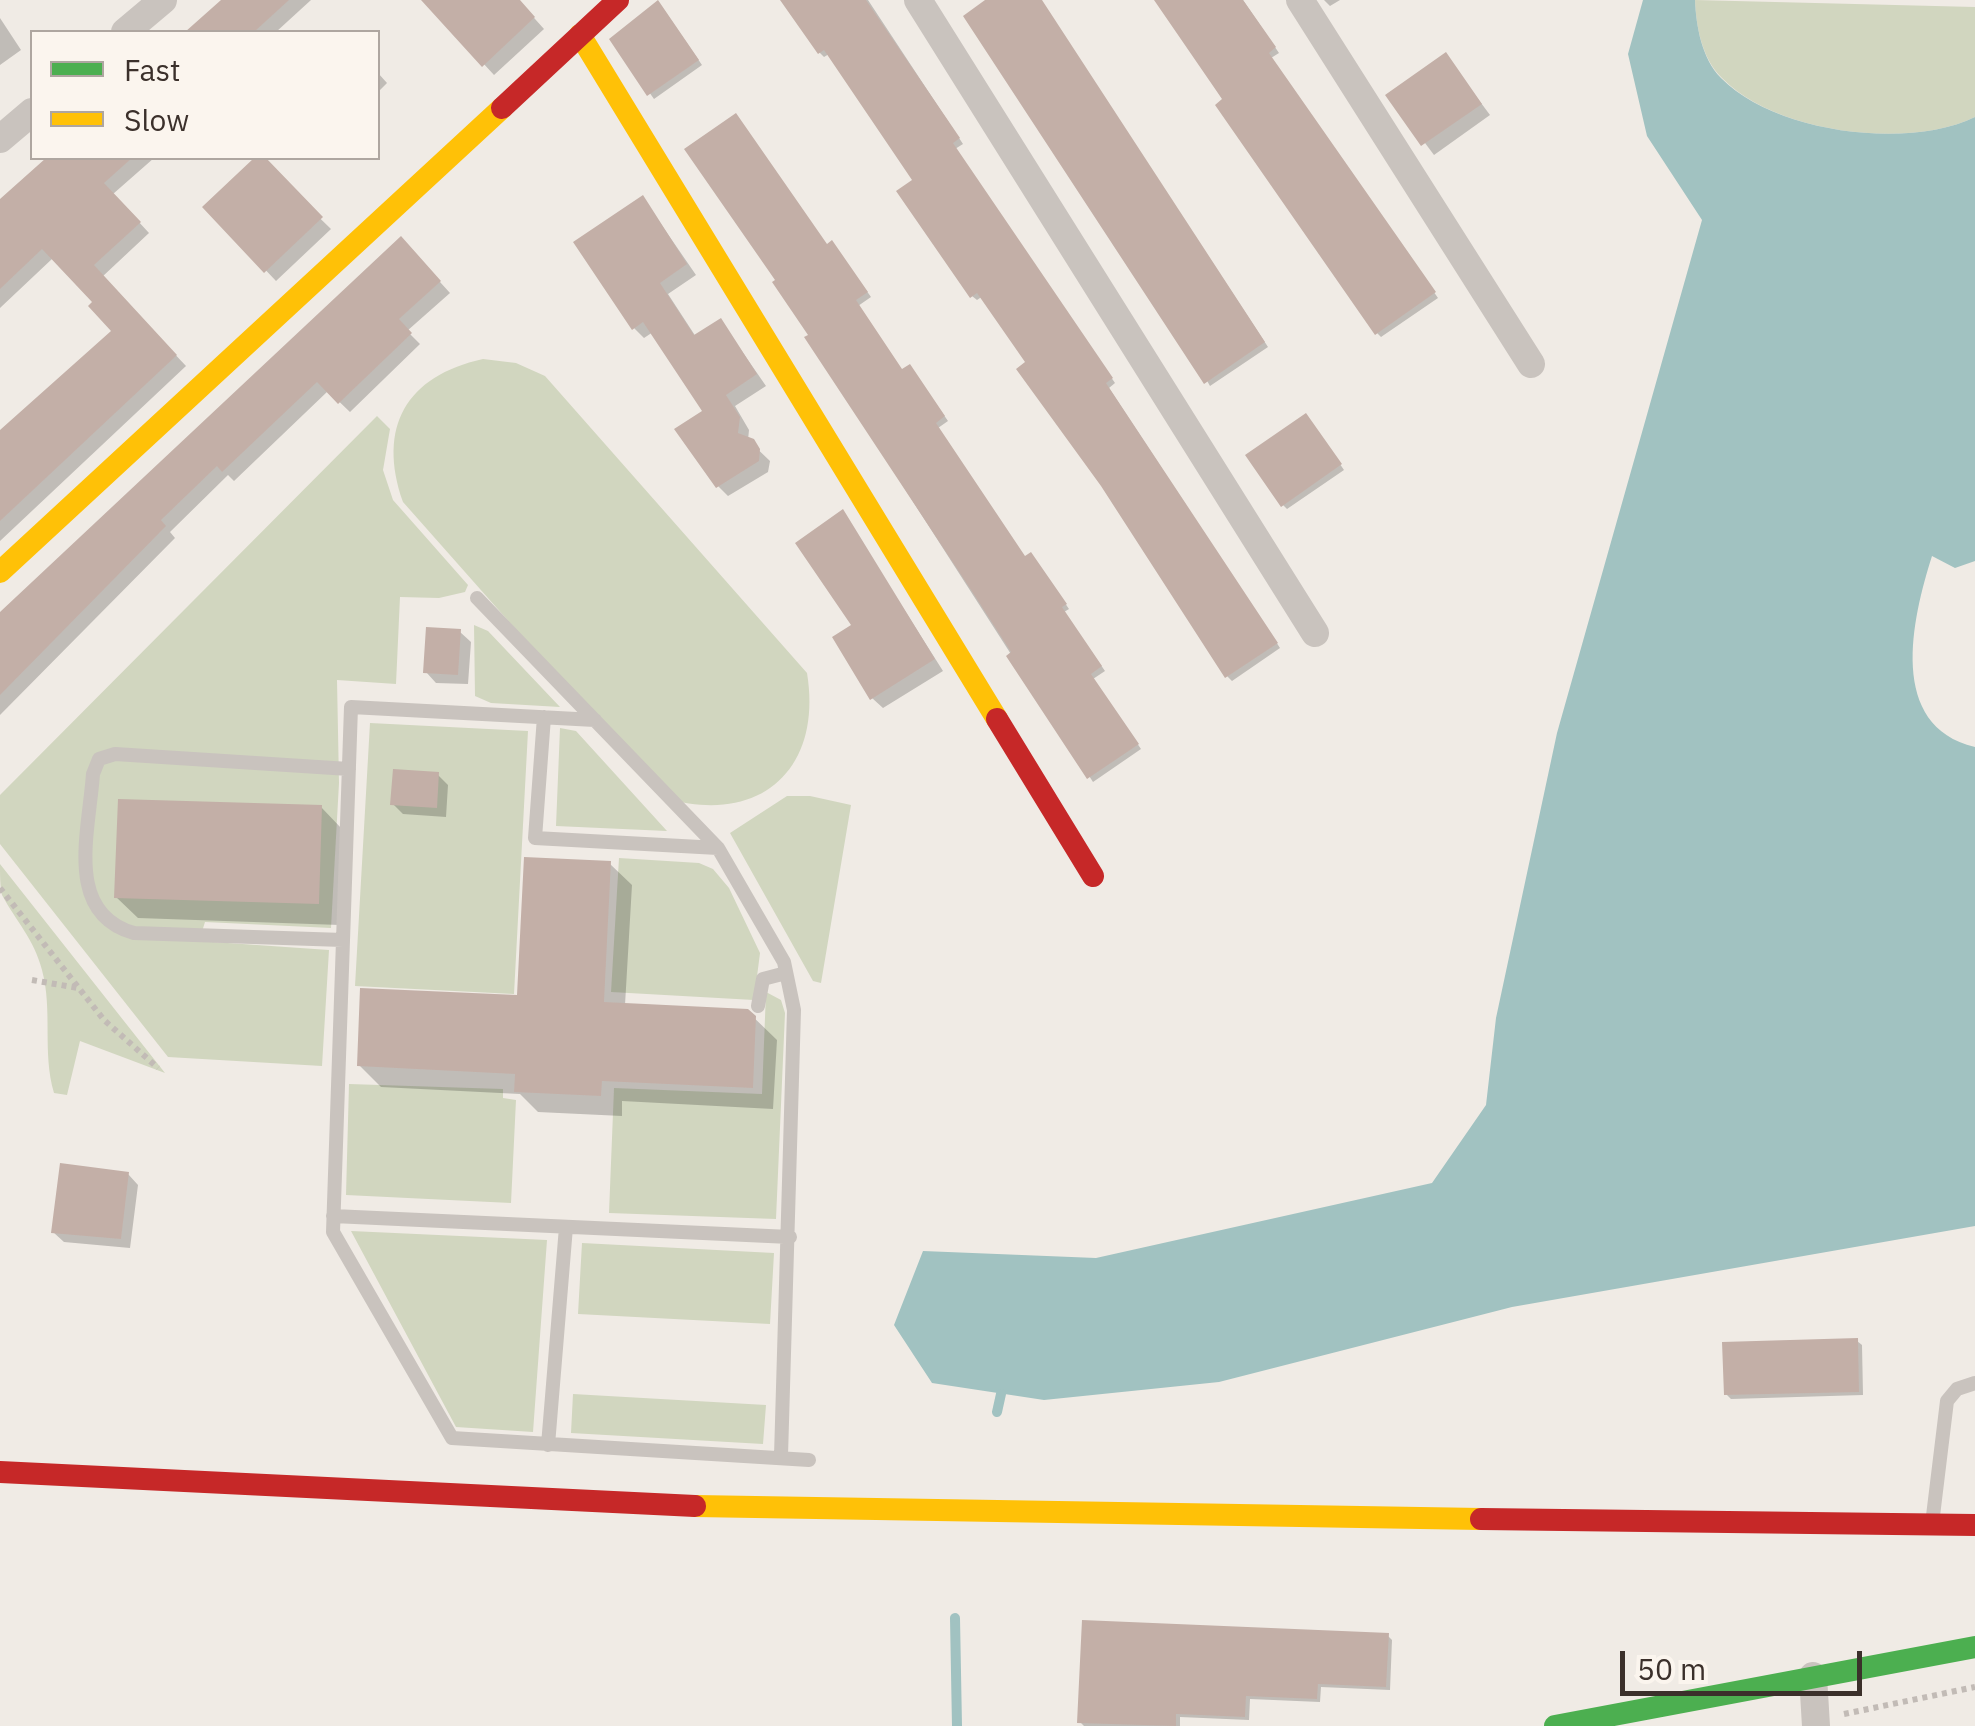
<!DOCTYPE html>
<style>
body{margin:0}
#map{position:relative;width:1975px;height:1726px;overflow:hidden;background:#f0ebe5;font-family:"IBM Plex Sans",sans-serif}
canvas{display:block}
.legend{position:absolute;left:30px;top:30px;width:350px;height:130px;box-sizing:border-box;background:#fbf5ee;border:2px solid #aea6a0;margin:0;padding:12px 18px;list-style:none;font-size:30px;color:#3b302b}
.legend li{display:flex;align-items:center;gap:20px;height:50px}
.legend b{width:50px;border:2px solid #aea6a0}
.scale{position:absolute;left:1620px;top:1651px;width:242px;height:45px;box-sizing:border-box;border:5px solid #3b302b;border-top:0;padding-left:12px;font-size:30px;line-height:35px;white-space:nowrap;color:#3b302b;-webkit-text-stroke:8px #fbf5ee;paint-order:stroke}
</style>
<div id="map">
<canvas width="1975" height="1726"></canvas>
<ul class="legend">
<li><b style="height:12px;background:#4caf50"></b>Fast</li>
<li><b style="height:12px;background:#ffc107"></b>Slow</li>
</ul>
<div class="scale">50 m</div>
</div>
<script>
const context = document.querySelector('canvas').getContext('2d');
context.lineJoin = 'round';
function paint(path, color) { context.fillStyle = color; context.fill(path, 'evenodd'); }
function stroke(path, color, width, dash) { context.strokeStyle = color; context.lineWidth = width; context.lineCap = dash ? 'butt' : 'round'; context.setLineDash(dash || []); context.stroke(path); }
paint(new Path2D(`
 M1695 0 1975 7V117C1908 150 1775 133 1722 78 1702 59 1696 26 1695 0Z
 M483 359 516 363 545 376 807 673C823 770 759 826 665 798L403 502C377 427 406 376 483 359Z
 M377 416 390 429 383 470 393 500 468 585 465 592 439 598 400 597 396 684 337 680 339 783 331 928 205 922 199 941 329 950 322 1066 168 1057 0 844V795Z
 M474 625 488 631 560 707 491 703 475 696Z
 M370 723 528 731 514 994 355 986Z
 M560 728 576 731 667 831 556 826Z
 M787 796H810L851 805 821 983 813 981 730 833Z
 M619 858 699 863 713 869 729 888 760 953 754 1000 611 992Z
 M0 864 165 1073 80 1041 67 1095 54 1093C42 1052 53 1011 42 970 34 939 16 921 2 895 0 887 0 873 0 864Z
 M766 992 781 1000 785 1013 776 1219 609 1213 614 1088 762 1094Z
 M349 1084 503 1089V1098L516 1100 511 1203 346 1195Z
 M351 1231 547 1240 533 1432 456 1427Z
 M582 1243 774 1253 770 1324 578 1314Z
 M573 1394 766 1405 763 1444 571 1433Z`), '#d1d6bf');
paint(new Path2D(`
 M1643 0H1695C1696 26 1702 59 1721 78 1775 133 1908 150 1975 117V561L1955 568 1932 556C1912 619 1887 726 1975 747V1226L1512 1307 1219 1382 1044 1400 932 1383 894 1325 923 1251 1096 1258 1432 1183 1486 1105 1496 1018 1557 733 1702 220 1647 136 1628 54Z`), '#a1c2c1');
paint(new Path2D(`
 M226 0H311L276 32H190Z
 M425 0H518L544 29 494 75Z
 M790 0H868L963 144 955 149 1115 383 1109 388 1280 648 1232 681 1227 676 1029 363 983 296 977 300 972 296 915 180 829 54 824 57 820 53 785 3Z
 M990 0H1040L1268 347 1210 386Z
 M1157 0H1243L1279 53 1271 58 1438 298 1381 337 1377 333Z
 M1324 0H1340L1330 6Z
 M662 7 702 65 654 99 612 40Z
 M0 18 21 50 0 65Z
 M1446 56 1490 115 1434 155 1389 95Z
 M378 73 387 83 378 92Z
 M50 158H154L113 194 149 233 102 277 186 366 0 541V437L115 331 96 302 53 258 0 308V203Z
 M258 158 331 229 276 281 206 207Z
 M643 198 696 275 668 294 696 337 721 321 766 386 735 406 749 430 748 440 770 461 768 472 728 496 718 486 705 411 653 332 644 338 634 328Z
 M827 247 836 248 871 297 858 306 903 372H914L948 421 938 428 1025 559H1035L1069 609 1064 612 1105 671 1093 679 1141 749 1093 782 808 338Z
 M411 250 450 293 407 331 420 344 350 412 328 391 234 481 228 475 170 532 175 538 0 715V615Z
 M1310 420 1344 470 1287 509 1283 505Z
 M843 513 943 671 883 708 872 698 855 626Z
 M460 632 471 642 468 684 436 683 426 672Z
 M438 775 448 785 446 817 403 814 393 804Z
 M321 807 342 829 340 925 138 918 116 897Z
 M610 864 632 885 625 1005 747 1011 777 1040 773 1109 622 1101V1116L538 1112 520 1094 381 1087 359 1065 519 998Z
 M128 1174 138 1185 130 1248 64 1242 53 1232Z
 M1857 1341 1862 1345 1863 1395 1731 1399 1726 1394Z
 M1388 1636 1392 1640 1390 1690 1321 1687 1320 1702 1250 1699 1249 1720 1180 1717V1726H1084L1080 1722Z`), '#0003');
stroke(new Path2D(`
 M997 1412 1001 1394
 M955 1618 957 1726`), '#a1c2c1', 10);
paint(new Path2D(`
 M221 0H289L254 32H185Z
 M421 0H520L535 17 482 67Z
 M658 0 699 60 647 96 609 39Z
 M780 0H866L960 138 953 143 1113 378 1106 383 1278 643 1225 678 1101 486 1016 369 1025 362 977 293 970 298 896 191 912 180 824 50 818 54Z
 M985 0H1042L1265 342 1204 384 963 16Z
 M1154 0H1243L1276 47 1269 53 1436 292 1375 335 1215 105 1222 99Z
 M1446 52 1482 104 1421 146 1385 95Z
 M736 113 827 244 832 240 868 292 856 300 902 369 910 364 945 416 936 423 1025 556 1031 552 1067 604 1062 607 1102 666 1091 674 1139 744 1087 779 1006 656 1011 652 973 593 804 337 808 335 772 282 775 280 684 149Z
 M46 158H132L104 183 141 222 94 265 177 355 0 521V430L111 331 88 306 92 302 42 249 0 289V199Z
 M254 158H266L323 217 264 273 202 207Z
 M643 195 687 264 660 283 694 335 721 318 757 374 726 395 740 417 738 433 754 439 760 449 759 461 716 488 674 429 702 411 643 322 632 330 573 242Z
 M401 236 441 281 399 319 412 333 338 404 317 382 222 472 217 466 161 520 166 526 0 695V612Z
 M1306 413 1342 464 1281 507 1245 455Z
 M843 509 935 659 870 700 832 637 851 625 795 543Z
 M426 627 461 629 458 675 423 673Z
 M393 769 439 772 437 808 390 805Z
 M118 799 322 805 319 904 114 898Z
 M524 857 611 861 604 1002 748 1009 756 1016 753 1088 602 1081 601 1096 514 1092 515 1074 357 1066 360 988 517 995Z
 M60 1163 129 1172 121 1239 51 1233Z
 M1858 1338 1859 1392 1724 1395 1722 1342Z
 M1082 1620 1389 1633 1386 1687 1318 1684 1317 1699 1246 1696 1245 1717 1176 1714V1726L1077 1723Z`), '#c3afa7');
stroke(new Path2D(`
 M0 888 104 1020 158 1068
 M32 980 78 988
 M1844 1714 1975 1687`), '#c2bbb6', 6, [5, 5]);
stroke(new Path2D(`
 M477 598 718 848 784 962 794 1010 781 1456
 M544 717 535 838 718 848
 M595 720 351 707 333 1232 452 1438 809 1460
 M343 940 134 933C64 913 89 832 93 774L99 759 115 754 349 769
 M758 1006 763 979 786 973
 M333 1216 790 1237
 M548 1445 566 1227
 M1932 1524 1947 1401 1957 1389 1975 1383`), '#c9c3be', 14);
stroke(new Path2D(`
 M918 0 1315 633
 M1300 0 1531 364
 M125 32 163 0
 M0 139 32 112
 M1813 1676 1816 1726`), '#c9c3be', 28);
stroke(new Path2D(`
 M1555 1726 1975 1647`), '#4caf50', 22);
stroke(new Path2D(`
 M580 35 997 719
 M0 572 502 108
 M695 1506 1481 1519`), '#ffc107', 22);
stroke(new Path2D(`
 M502 108 618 0
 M997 719 1093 876
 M0 1472 695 1506
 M1481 1519 1975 1525`), '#c62828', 22);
</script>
